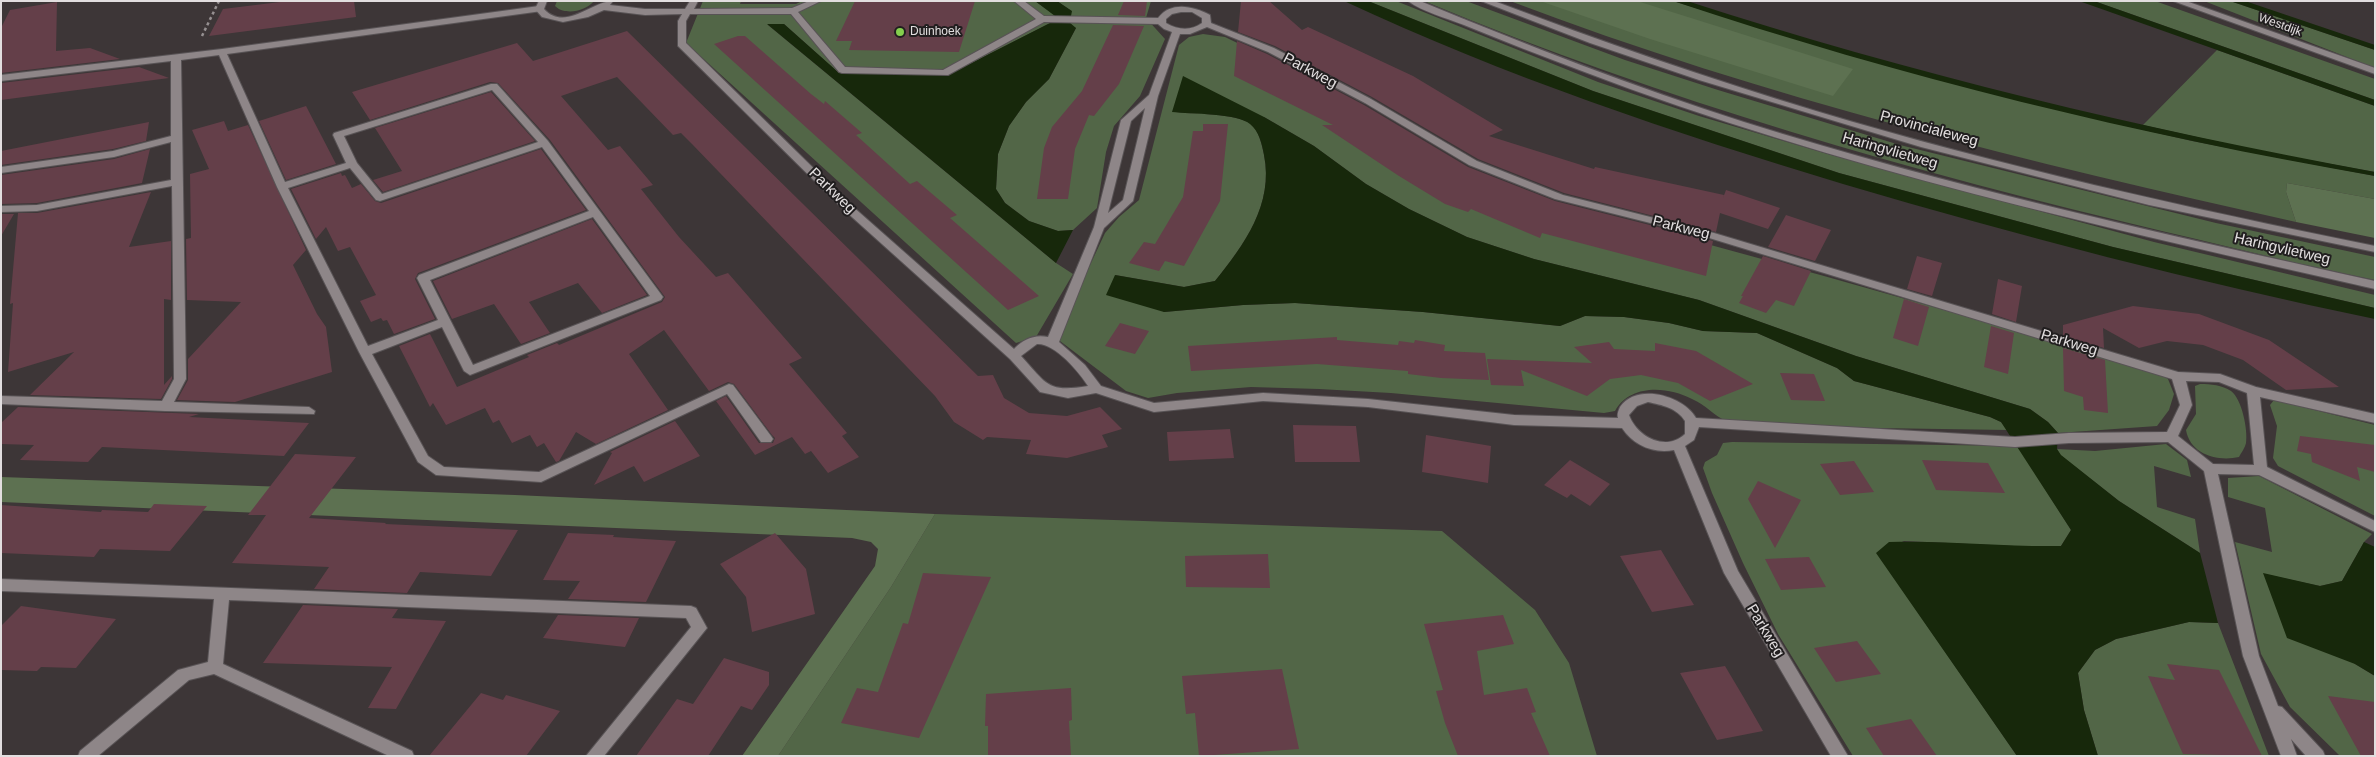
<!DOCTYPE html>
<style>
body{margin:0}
#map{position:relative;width:2376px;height:757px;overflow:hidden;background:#3d3637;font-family:Arial,sans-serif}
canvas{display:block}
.frame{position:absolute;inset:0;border:2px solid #e2dedf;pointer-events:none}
</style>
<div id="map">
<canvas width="2376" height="757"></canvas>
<div class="frame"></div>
</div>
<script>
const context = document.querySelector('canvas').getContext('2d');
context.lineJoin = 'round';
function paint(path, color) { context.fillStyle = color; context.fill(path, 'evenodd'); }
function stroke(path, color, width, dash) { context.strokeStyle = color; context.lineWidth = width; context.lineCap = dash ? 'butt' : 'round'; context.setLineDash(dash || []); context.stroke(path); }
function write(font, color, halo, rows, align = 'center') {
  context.font = font + ' Arial,sans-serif'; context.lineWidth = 4; context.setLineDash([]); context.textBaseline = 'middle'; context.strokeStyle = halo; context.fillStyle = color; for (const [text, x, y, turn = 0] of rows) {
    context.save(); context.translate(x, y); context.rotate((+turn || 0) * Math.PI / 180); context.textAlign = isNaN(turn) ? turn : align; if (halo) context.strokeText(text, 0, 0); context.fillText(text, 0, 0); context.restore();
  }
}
paint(new Path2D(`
 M557 1H594C586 11 565 16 555 6Z
 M703 1H741L740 4H796L802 1H1035L1055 15 1071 11 1057 1H1151L1146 18 1165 39 1140 96 1114 126 1106 152 1097 208 1073 230 1058 231 1029 221 1005 203 996 189 998 154 1009 126 1026 102 1049 79 1076 28 1054 21 948 75 839 73 784 24 768 25 1056 263 1073 274 1036 337 1016 343 686 43Z
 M1368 1H1396L1598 82 1699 116 1831 155 2154 242 2375 295V308L2113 247 1839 173 1593 91Z
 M1424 1H1466L1625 60 1718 90 1900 145 2216 223 2375 257V280C2305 266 2235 248 2166 232 1913 172 1664 101 1424 1Z
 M1510 1H1673L1856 57 2071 113 2192 141 2375 176V199L2287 183 2286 192 2296 222C2031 163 1765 98 1510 1Z
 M2094 1H2155L2375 79V100Z
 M2204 1H2230L2375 50V68Z
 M1203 34 1225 37 1266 57 1449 160 1546 200 1824 276 2153 369 2168 379 2174 394 2169 410 2157 426 2058 433 2048 422 2030 409 1856 356 1699 300 1534 259 1467 237 1409 209 1366 184 1314 146 1264 117 1172 112C1191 114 1237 113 1251 124 1259 131 1262 145 1264 155 1274 204 1244 245 1215 281L1184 287 1115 275 1164 312 1243 305 1295 303 1423 312 1560 326 1585 316 1624 317 1669 323 1703 331 1757 333 1837 368 1854 381 1990 417 2001 422 2008 430 1808 427 1728 422C1714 416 1706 405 1692 399 1667 386 1630 384 1615 411L1604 413 1391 393 1319 389 1251 387 1177 393 1148 398 1126 391 1056 338 1105 233 1119 217 1139 200 1179 45 1189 37Z
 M2217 50 2375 106V172L2264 152 2143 125Z
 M2200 384C2211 384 2222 385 2231 391 2242 399 2248 430 2246 443 2245 448 2241 453 2239 457 2217 462 2190 454 2186 430L2196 414 2195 386Z
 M2274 400 2375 425V516L2278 466 2273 458 2277 426 2270 405Z
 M1732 442 2018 446 2071 530 2061 546H2013L1904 541 1877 553 2017 756H1853L1778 634 1743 563 1712 493 1703 468 1705 462 1717 455 1723 443Z
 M2166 444 2187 460 2191 477 2154 466 2157 507 2195 519 2200 553 2119 501 2060 455 2057 449 2095 451Z
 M2259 476 2372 534 2364 542 2342 581 2320 586 2264 574 2355 664 2375 676V756H2340L2290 707 2261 654 2235 542 2272 552 2265 508 2228 497V478Z
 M935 514 1442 531 1535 610 1569 663 1597 756H778L891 587Z
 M2189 622 2218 623 2269 756H2098L2084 710 2078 673 2095 650 2116 639Z`), '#526647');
paint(new Path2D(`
 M1540 1H1637L1853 69 1833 96 1650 39Z
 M2287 183 2375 199V238L2296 222 2286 192Z
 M1 477 515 495 935 514 891 587 778 756H742L875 566 878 549 871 542 852 538 1 502Z`), '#5d7151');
paint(new Path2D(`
 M1035 1H1057L1072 11 1071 16H1055Z
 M1344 1H1368L1593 91 1839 173 2113 247 2375 308V319C2196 282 2019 236 1843 184 1674 133 1504 76 1344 1Z
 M1673 1H1687C1912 74 2142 129 2375 172V176C2138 135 1901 77 1673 1Z
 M2079 1H2094L2375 100V106Z
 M2230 1H2245L2375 45V50Z
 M1054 21 1069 22 1076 28 1049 79 1026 102 1009 126 998 154 996 189 1005 203 1029 221 1058 231 1073 230 1056 263 767 24H784L839 73 948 75Z
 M1183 76 1264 117 1314 146 1366 184 1409 209 1467 237 1534 259 1699 300 1856 356 2030 409 2048 422 2058 433 2057 449 2061 455 2119 501 2200 553 2218 623 2189 622 2116 639 2095 650 2078 673 2084 710 2098 756H2017L1876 553 1889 542C1946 540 2004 547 2061 546L2071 530 2001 422 1990 417 1854 381 1837 368 1757 333 1703 331 1669 323 1624 317 1585 316 1560 326 1423 312 1295 303 1243 305 1164 312 1106 295 1115 275 1184 287 1215 281C1244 245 1274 204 1264 155 1262 144 1259 131 1250 124 1237 113 1191 114 1172 112Z
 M2364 542 2375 547V676L2355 664 2287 638 2263 573 2320 586 2342 581Z`), '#17280b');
paint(new Path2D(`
 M288 1H354L356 17 209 36 223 9Z
 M855 1H975L959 52 849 50 852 41H836Z
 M1124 1H1147L1145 16 1118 15Z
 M1241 1H1269L1302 30 1308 27 1413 76 1503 130 1489 136 1594 169 1595 167 1724 195 1723 198 1726 190 1780 208 1768 229 1720 213 1716 232 1564 193 1478 159 1372 97 1275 46 1238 32Z
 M57 2 56 51 90 48 120 59 1 73V28L10 10Z
 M1113 25 1144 26 1119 84 1094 116 1089 115 1075 149 1068 199H1037L1044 148 1052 127 1082 91Z
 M627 31 978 376 993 375 1004 398 1029 413 1067 416 1100 407 1122 429 1102 435 1108 447 1067 458 1026 454 1031 440 987 437 983 440 954 422 935 396 692 144 681 133 673 135 617 77 561 96 608 150 620 146 653 185 641 189 679 237 716 277 728 273 802 358 789 364 847 433 842 436 859 457 828 473 811 451 805 454 792 437 755 455 716 401 726 396 759 443H773L775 438 772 435 734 384 728 382 709 391 664 330 629 354 668 410 596 444 576 432 559 461 556 462 544 443 537 447 530 435 512 443 499 420 493 423 485 408 446 425 433 403 430 407 399 346 430 334 457 387 529 357 527 355 557 343 559 345 662 302 665 297 550 140 498 83 490 82 370 120 352 92 517 43 533 61Z
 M738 36H745L811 94 824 104 825 101 862 133 856 135 910 184 917 181 957 215 950 218 1039 296 1008 310 714 44Z
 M1237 41 1267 54 1364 105 1468 167 1555 201 1713 241 1706 276 1542 233 1540 238 1471 209 1468 212 1445 204 1399 176 1322 125H1333L1234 76Z
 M139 67 169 78 1 100V83Z
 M491 92 535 141 383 192 373 180 402 171 375 128Z
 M306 106 336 164 286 180 259 121Z
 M224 121 228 131 248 125 306 250 293 265 317 314 326 327 332 372 235 402 177 400 188 380V359L241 302 187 300 186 239 191 238 190 174 209 169 192 130Z
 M149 122 146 141 113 149 1 165V151Z
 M1203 124H1228L1220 201 1184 266 1165 261 1159 271 1129 263 1144 242 1155 244 1183 197 1193 131H1203Z
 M150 149 142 183 37 203 1 204V175L114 159Z
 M541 149 586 210 418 273 415 279 435 319 394 334 387 320 383 321 381 318 371 322 360 301 376 295 350 247 338 251 326 227 316 239 291 189 341 173 342 176 345 175 352 188 361 184 375 201 381 203Z
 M151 192 129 247 171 241V300L164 299V385L172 376V379L161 399 30 395 74 352 8 372 13 303 10 304 18 213H37Z
 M1 214H14L1 236Z
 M1786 215 1831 230 1815 261 1768 247Z
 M592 219 647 295 602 313 578 283 529 302 550 333 521 344 494 304 452 319 433 281Z
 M1763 256 1811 271 1794 306 1776 300 1766 313 1739 303 1743 296H1741Z
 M1917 256 1942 263 1932 296 1907 289Z
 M1998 279 2022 286 2016 322 1992 314Z
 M1904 299 1929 307 1918 346 1893 338Z
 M2133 306 2199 314 2269 340 2339 387 2286 390 2243 360 2203 345 2167 341 2139 348 2103 328 2104 348 2063 336V325Z
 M1120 323 1149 331 1135 354 1105 346Z
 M1991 326 2014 333 2008 374 1984 367Z
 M1337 337V340L1398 345 1399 341 1414 343 1415 340 1445 345 1444 351 1485 353 1489 380 1441 378 1408 374V371L1317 364 1191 371 1188 346Z
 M1609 342 1614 349 1655 351V343L1696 351 1753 384 1710 401 1678 383 1641 375 1610 379 1587 396 1521 370 1524 386 1491 385 1487 359 1592 363 1574 347Z
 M2063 348 2105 360 2108 413 2084 410 2083 397 2064 391Z
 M1780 373 1814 374 1825 401 1791 400Z
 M18 407 199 414 189 417 309 423 284 456 102 447 88 462 20 460 34 445 1 444V423Z
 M675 421 700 456 644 482 634 466 594 485 612 453 610 452Z
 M1293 425 1356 426 1360 462H1295Z
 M1230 429 1234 458 1169 461 1167 432Z
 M1426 435 1491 446 1488 483 1422 472Z
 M2300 436 2375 445V472L2357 467 2360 481 2312 462 2311 454 2297 451Z
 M295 454 356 457 309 518 386 523 385 524 518 530 491 576 420 572 407 593 314 589 329 567 232 563 266 515H248Z
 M1570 460 1610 484 1590 506 1571 494 1567 498 1544 485Z
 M1922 460 1988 463 2005 493 1936 490Z
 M1854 461 1874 492 1840 495 1820 464Z
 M1758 481 1801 500 1775 548 1748 499Z
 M154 504 207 506 170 551 100 549 94 557 1 553V505L101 512 102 510 148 512Z
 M568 533 614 535 613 537 676 541 646 602 568 599 580 581 543 580Z
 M775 533 806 569 815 614 752 632 746 597 720 564Z
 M1661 550 1677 577 1694 605 1652 612 1620 556Z
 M1268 554 1270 588 1186 587 1185 556Z
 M1809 557 1826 587 1781 590 1765 559Z
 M923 573 991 577 919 738 841 723 857 688 878 692 903 623 908 624Z
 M303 605 398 609 392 618 446 621 396 709 368 708 392 667 263 663Z
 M21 606 116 619 76 668 41 667 37 671 1 670V626Z
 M558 615 639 618 625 647 543 638Z
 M1503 615 1514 644 1477 651 1484 695 1527 688 1536 712 1531 713 1550 756H1458L1445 723 1436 691 1443 690 1424 624Z
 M1857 641 1881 674 1836 682 1814 648Z
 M724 658 769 672V685L752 710 741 706 708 756H636L677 699 693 704Z
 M2167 664 2219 670 2262 756 2183 754 2148 676 2175 680Z
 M1725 666 1744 698 1763 731 1717 740 1680 673Z
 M1282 669 1299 749 1199 756 1195 713 1186 714 1182 676Z
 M1071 688 1072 720 1069 721 1071 756H988V726H985L986 694Z
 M481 693 503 700 506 695 560 711 526 756H429Z
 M2328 696 2375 702V756H2361Z
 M1911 719 1937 756H1884L1866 728Z`), '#643f49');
const lane = new Path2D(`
 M539 6 542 7V11L227 54 285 182 346 163 333 135 334 133 491 84H497L548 141 663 297 661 300 470 375 464 371 442 327 372 354 428 456 444 467 539 472 729 384 733 385 771 436 773 439 771 442H761L727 394 541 482 436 475 418 462 359 352 277 187 219 55 181 60 186 379 174 402 309 407 315 411 314 414 165 411 1 404V396L162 401 174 379 172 186 37 211 1 212V206L37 205 171 180V142L114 157 1 173V167L113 151 171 136V61L1 81V75L222 49ZM492 90 538 142 382 194 357 163 344 136ZM542 147 589 211 419 275 417 278 438 320 368 346 288 188 350 168 376 200 380 201ZM593 217 650 296 473 365 430 280Z
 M1 579 691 606 696 608 707 628 604 756H586L691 627 686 618 229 600 223 664 412 751 414 756H389L214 674 189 680 98 756H78L80 751 178 670 208 662 214 599 1 591Z`);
const street = new Path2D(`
 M539 1H547L544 9C565 32 592 1 613 1L610 5 645 9H685L690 1H698L694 9 792 8 809 1H821L798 12 845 67 943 70 1036 19 1014 1H1024L1044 16 1158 18C1171 1 1193 6 1210 15L1211 23 1274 48 1371 99 1477 161 1563 195 1714 233 2178 372 2220 374 2256 387 2375 414V423L2260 397 2267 467 2375 521V532L2259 475 2218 474 2259 656 2278 706 2282 707 2323 751 2325 756H2306L2291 739 2297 756H2281L2243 656 2204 471 2168 442 2069 443 2015 447 1699 427 1694 440 1685 446 1738 571 1848 756H1831L1724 573 1674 450C1653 454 1633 445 1622 428L1514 425 1368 407 1263 401 1154 412 1096 393 1068 398 1040 392 1010 359 843 209 678 46V21L682 14 645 15 604 10 588 17 563 22 542 17 535 9ZM1181 12H1192L1202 18V23C1191 31 1178 30 1166 23V19L1172 14ZM690 14H791L839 72 842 73 948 75 1044 22 1158 24 1164 29 1172 32 1149 95 1121 120 1094 227 1048 337C1035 334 1023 339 1014 349L851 205 686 43V21ZM1207 27 1268 52 1365 103 1469 165 1555 199 1706 237 2172 379 2180 405 2167 432 2069 433 2015 437 1696 418C1684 396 1637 382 1620 407 1618 412 1617 414 1618 418L1514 415 1368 399 1263 393 1154 403 1101 386 1085 365 1059 342 1104 228 1133 201 1158 96 1180 34H1190ZM1145 108 1123 200 1108 213 1131 121ZM1037 344C1055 343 1079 372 1088 386 1047 393 1047 384 1021 356ZM2186 381 2219 382 2247 393 2254 465 2213 464 2178 436 2192 405ZM1648 402C1662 405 1677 408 1685 421V434C1666 452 1637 437 1629 415L1637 406Z
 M1408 1H1420C1527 45 1634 87 1744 122 1951 187 2163 234 2375 281V289C2108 228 1838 169 1582 71 1542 56 1503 41 1464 25 1446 18 1423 12 1408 1Z
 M2173 1H2186L2375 68V74Z`);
const secondary = new Path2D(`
 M1481 1H1494C1600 41 1707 78 1816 111 2000 166 2187 208 2375 246V252L2149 205 1921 147 1699 80 1590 43Z`);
stroke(lane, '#585355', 2);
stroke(street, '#585355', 2);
stroke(secondary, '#585355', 2);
stroke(new Path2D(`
 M202 36 219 1`), '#969091', 2.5, [3, 3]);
paint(lane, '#8e8688');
paint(street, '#8e8688');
paint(secondary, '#8e8688');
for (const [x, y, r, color] of [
 [900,32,5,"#84cf4d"]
]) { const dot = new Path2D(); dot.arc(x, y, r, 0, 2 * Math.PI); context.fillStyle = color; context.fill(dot); stroke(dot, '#211e1f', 2); }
write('12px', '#e2dedf', '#211e1f', [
 ["Westdijk",2280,25,20]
]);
write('12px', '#e2dedf', '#211e1f', [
 ["Duinhoek",910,32]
], 'left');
write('15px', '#e2dedf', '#211e1f', [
 ["Parkweg",1310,71,28],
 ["Provincialeweg",1929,129,15],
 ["Haringvlietweg",1890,151,16],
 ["Parkweg",832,191,44],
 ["Parkweg",1681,228,14],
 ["Haringvlietweg",2282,249,13],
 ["Parkweg",2069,343,17],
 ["Parkweg",1765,631,59]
]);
</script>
